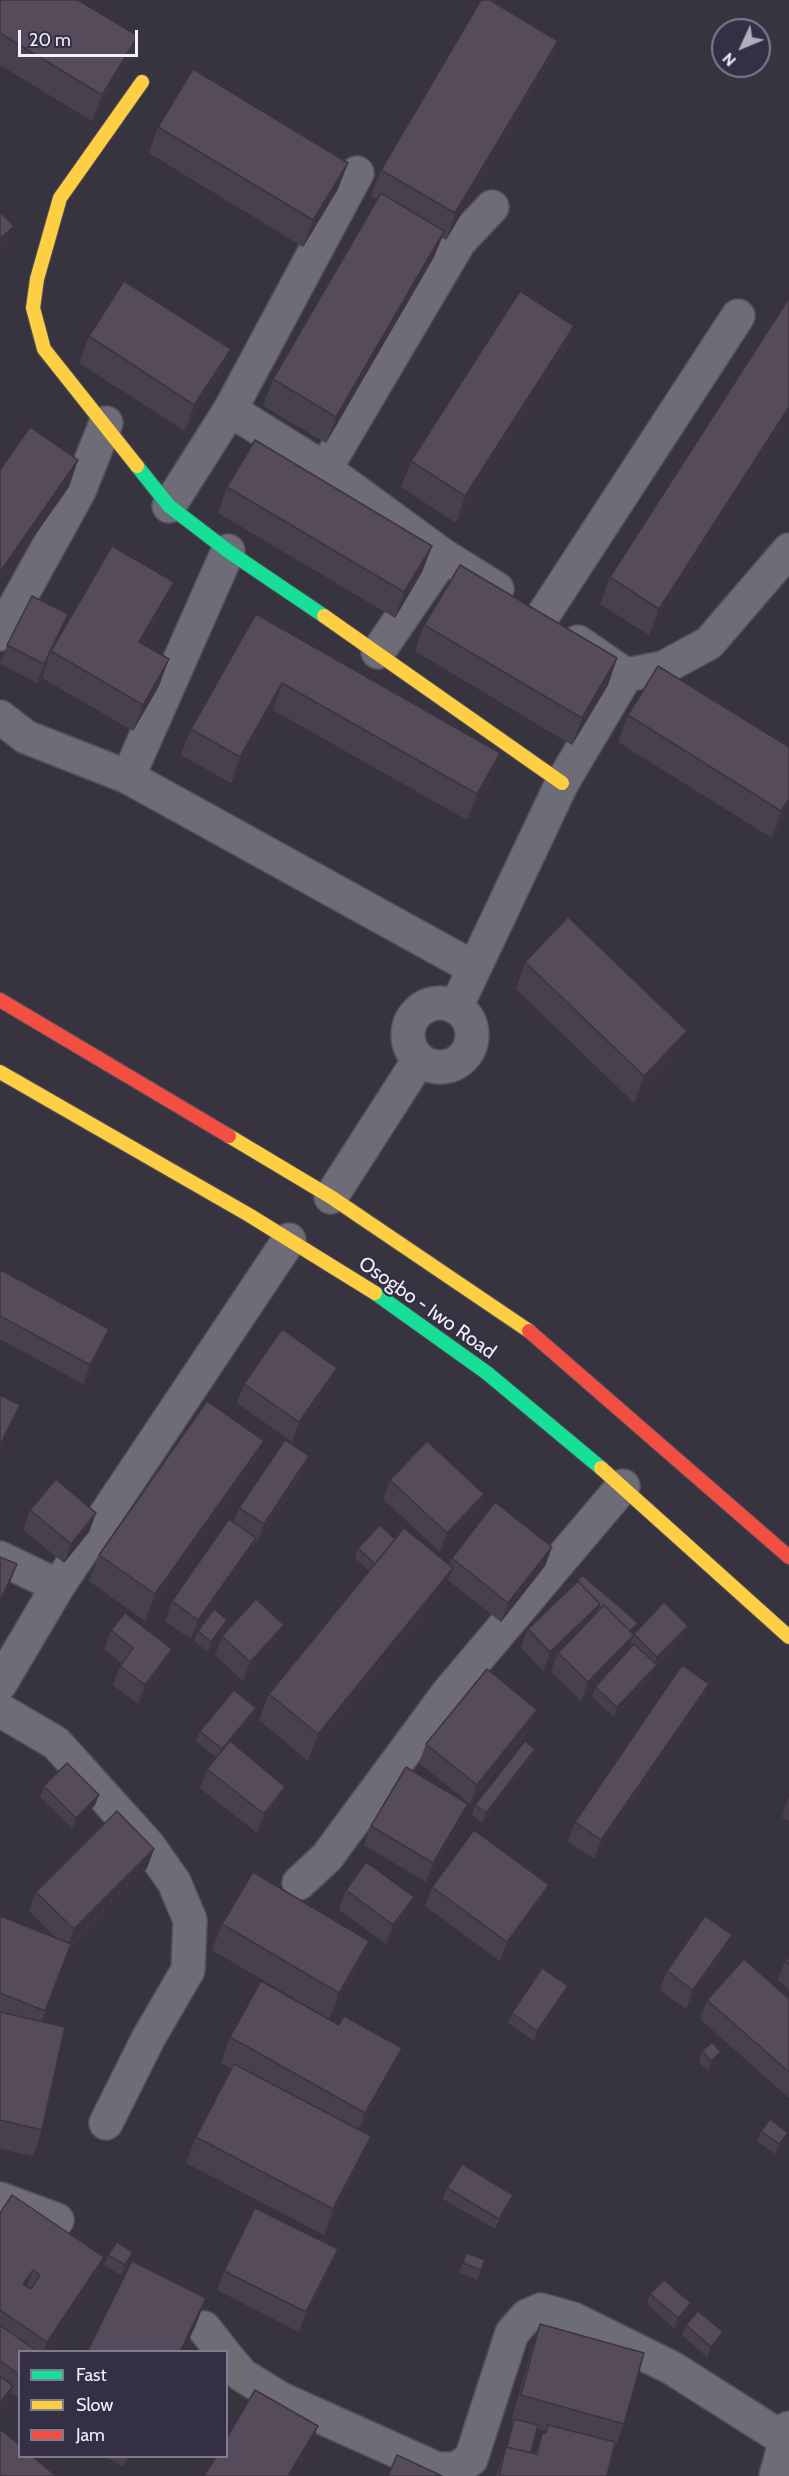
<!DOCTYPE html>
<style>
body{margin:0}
#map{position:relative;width:789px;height:2476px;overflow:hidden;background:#373440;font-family:Cabin,sans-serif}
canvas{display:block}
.legend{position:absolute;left:18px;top:2350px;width:210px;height:108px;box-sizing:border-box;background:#342f45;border:2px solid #807c8f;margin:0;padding:8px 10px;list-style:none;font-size:18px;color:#f1effd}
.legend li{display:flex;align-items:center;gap:12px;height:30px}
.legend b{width:30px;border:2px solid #807c8f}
.north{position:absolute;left:711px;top:18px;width:60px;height:60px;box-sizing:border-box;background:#342f45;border:2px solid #807c8f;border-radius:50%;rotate:226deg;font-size:16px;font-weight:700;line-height:24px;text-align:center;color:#f1effd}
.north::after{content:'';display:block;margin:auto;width:21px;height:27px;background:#b0aebb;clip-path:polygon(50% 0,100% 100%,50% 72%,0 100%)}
.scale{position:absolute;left:18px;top:30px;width:120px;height:27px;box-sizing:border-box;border:3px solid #f1effd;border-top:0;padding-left:8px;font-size:18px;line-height:21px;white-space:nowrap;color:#f1effd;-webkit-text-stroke:4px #342f45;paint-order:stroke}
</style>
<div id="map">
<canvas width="789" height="2476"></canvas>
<ul class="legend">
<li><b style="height:8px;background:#16e098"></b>Fast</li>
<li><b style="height:8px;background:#ffcf43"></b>Slow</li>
<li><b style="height:8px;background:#f24e42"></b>Jam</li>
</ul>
<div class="north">N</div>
<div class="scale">20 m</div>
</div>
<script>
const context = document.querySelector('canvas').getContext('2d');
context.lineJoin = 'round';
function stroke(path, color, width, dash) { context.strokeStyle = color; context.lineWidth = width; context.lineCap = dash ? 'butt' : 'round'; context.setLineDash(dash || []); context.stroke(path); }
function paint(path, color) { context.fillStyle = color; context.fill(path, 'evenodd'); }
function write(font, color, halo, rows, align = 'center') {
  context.font = font + ' Cabin,sans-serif'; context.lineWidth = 4.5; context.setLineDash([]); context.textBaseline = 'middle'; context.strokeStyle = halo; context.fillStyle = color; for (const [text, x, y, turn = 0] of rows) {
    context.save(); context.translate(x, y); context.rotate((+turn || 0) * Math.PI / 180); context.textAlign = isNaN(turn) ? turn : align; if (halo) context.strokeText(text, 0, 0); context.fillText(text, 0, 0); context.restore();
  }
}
const street = new Path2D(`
 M230 410 325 469 444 556 497 589
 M325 469 459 242 492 207
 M169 506 230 410 357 173
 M542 617 738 316
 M0 634 79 491 106 423
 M578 642 626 675 663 668 709 643 789 550
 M378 652 444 556
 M0 717 26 737 128 777 474 968
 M128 777 228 551
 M408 1035a32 32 0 1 1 64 0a32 32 0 1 1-64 0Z
 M456 1007 562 783 626 675
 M331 1197 419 1060
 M0 1558 58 1586
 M0 1684 58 1586 289 1240
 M0 1710 56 1743 148 1845 174 1882 190 1920 188 1970 149 2037 106 2123
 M299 1883 327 1857 448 1693 623 1486
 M0 2199 57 2220
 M204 2328 223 2352
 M226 2356 242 2375 281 2399 437 2469H456L471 2459 512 2333 527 2316 541 2310 573 2319 672 2368 784 2439
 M776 2476 789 2428`);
const fast = new Path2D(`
 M137 466 169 506 228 551 324 616
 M375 1293 487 1373 601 1468`);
const slow = new Path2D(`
 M137 466 44 349 33 308 37 279 60 198 142 82
 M324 616 562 783
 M0 1072 249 1215 375 1293
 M229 1136 331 1197 529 1331
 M601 1468 789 1637`);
const jam = new Path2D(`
 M0 1000 229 1136
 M529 1331 789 1557`);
stroke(street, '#52505a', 36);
stroke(fast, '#52505a', 16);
stroke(slow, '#52505a', 16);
stroke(jam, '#52505a', 16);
stroke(street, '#6e6c76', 33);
stroke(fast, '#16e098', 14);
stroke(slow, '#ffcf43', 14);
stroke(jam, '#f24e42', 14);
paint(new Path2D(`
 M0 0 138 36 128 63 92 121 0 65Z
 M558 41 548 67 446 240 442 238 434 257 326 443 263 406 273 379 377 200 371 196 381 170Z
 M158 127 338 189 303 247 149 153Z
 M789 298 649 635 600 604 610 577Z
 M89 336 231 349 221 375 185 431 79 363Z
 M565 353 456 523 401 487 411 461Z
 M227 487 432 546 422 572 395 618 218 513Z
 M164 609 144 644 159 686 133 731 42 678 49 658 37 683 0 664 7 645 68 614 58 641Z
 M256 614 500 753 491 780 467 820 273 710 231 783 181 755 191 729Z
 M424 625 617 658 608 685 572 745 415 651Z
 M628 715 789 747V809L772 838 618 742Z
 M525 962 677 1058 634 1103 516 989Z
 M0 1272 102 1349 83 1384 0 1339Z
 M244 1384 330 1387 292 1442 237 1403Z
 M254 1468 145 1621 89 1581 99 1555Z
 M302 1476 257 1543 255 1542 249 1557 191 1639 165 1621 172 1601 234 1522 239 1508Z
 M390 1480 484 1494 477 1513 440 1552 383 1499Z
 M30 1510 96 1513 89 1532 64 1563 23 1530Z
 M395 1539 449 1565 452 1558 552 1547 545 1566 501 1622 448 1580 443 1595 308 1761 259 1720 269 1694 369 1571 355 1558 358 1548Z
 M573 1586 638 1623 633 1634 688 1626 684 1636 656 1665 653 1675 614 1717 592 1697 595 1687 601 1681 581 1701 551 1672 555 1659 543 1671 521 1648 528 1629Z
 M227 1620 224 1630 208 1652 194 1641 198 1631Z
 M284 1625 277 1644 243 1681 215 1655 222 1636Z
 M111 1630 165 1668 138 1704 113 1685 120 1666 122 1663 104 1650Z
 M709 1684 702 1703 594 1859 568 1841 575 1822Z
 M256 1708 253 1718 232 1743 278 1806 257 1833 200 1788 207 1769 217 1758 196 1741 200 1731Z
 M537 1710 530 1729 470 1804 419 1763 426 1744Z
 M532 1759 482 1823 472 1815 475 1805Z
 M44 1786 95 1805 72 1828 40 1797Z
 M789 1797V1821L782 1817Z
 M461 1823 426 1882 364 1845 371 1826Z
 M154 1849 147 1868 71 1945 42 2021V2130L33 2156 0 2149V1916L57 1939 29 1911 36 1892Z
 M432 1887 542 1904 500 1961 425 1906Z
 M346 1890 414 1897 407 1916 386 1944 339 1910Z
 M222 1924 369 1941 359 1967 329 2019 212 1950Z
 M732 1935 725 1954 686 2009 660 1990 667 1971Z
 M789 1957V1990L778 1980 785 1961Z
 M564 1996 534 2041 508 2023 512 2013Z
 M789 1999V2098L700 2019 707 2000Z
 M339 2025 402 2048 392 2074 360 2130 371 2136 361 2162 324 2235 186 2163 196 2137 231 2069 221 2063 230 2037Z
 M702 2051 717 2062 708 2071 699 2062Z
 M761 2131 784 2143 775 2154 757 2141Z
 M447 2188 513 2195 509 2205 495 2229 443 2199Z
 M0 2213 95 2283 49 2352H20V2399L11 2393 6 2406 0 2413Z
 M338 2249 331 2268 299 2332 217 2290 224 2271Z
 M466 2253 485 2260 477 2280 459 2273Z
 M108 2255 130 2262 121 2275 104 2265Z
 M650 2294 687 2314 674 2328 647 2304Z
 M540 2324 624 2424 614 2450H613L607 2476H496L505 2451 513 2422 511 2421 531 2351ZM537 2428 546 2431 545 2433H542L535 2454 531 2453Z
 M686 2325 723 2332 720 2342 707 2357 682 2335Z
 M106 2457H128L123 2466Z`), '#49404d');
paint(new Path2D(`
 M138 36 128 63 92 121 102 95Z
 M558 41 548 67 446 240 455 213Z
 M348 163 338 189 303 247 313 220Z
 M14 226 4 253 0 256V239Z
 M444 231 434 257 326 443 336 417Z
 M574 326 565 353 456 523 465 496Z
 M231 349 221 375 185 431 194 405Z
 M789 407V419L649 635 659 609Z
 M78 460 69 487 0 585V572Z
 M432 546 422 572 395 618 404 592Z
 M174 582 164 609 130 668 139 642Z
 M68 614 61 633 52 652 51 651 37 683 44 664Z
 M617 658 608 685 572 745 582 718Z
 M169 659 159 686 133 731 143 705Z
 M282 683 273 710 231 783 240 757Z
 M500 753 491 780 467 820 477 794Z
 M789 799V809L772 838 781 811Z
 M687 1031 677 1058 634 1103 644 1076Z
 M109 1329 102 1349 83 1384 90 1365Z
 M337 1368 330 1387 292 1442 299 1422Z
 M20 1405 10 1431 0 1452V1445Z
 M264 1441 254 1468 145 1621 155 1594Z
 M309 1456 302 1476 257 1543 264 1524Z
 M484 1494 477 1513 440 1552 447 1533Z
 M96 1513 89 1532 64 1563 71 1544Z
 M256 1538 249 1557 191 1639 198 1620Z
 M552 1547 545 1566 501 1622 508 1603Z
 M17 1564 7 1591 0 1606V1601Z
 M453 1568 443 1595 308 1761 318 1734Z
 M600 1604 593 1624 558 1653 555 1659 543 1671 550 1652Z
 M227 1620 224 1630 208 1652 211 1642Z
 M638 1623 634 1633 625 1643 629 1633Z
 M284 1625 277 1644 243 1681 250 1662Z
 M688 1626 684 1636 653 1667 657 1657Z
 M634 1635 627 1654 581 1701 588 1682Z
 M172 1649 165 1668 138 1704 145 1685Z
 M657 1665 653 1675 614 1717 617 1707Z
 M709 1684 702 1703 594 1859 601 1840Z
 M256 1708 253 1718 218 1759 222 1749Z
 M537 1710 530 1729 470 1804 477 1785Z
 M535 1749 532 1759 482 1823 486 1813Z
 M285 1787 278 1806 257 1833 264 1814Z
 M99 1795 95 1805 72 1828 76 1818Z
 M468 1804 461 1823 426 1882 433 1863Z
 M154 1849 147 1868 67 1948 74 1929Z
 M549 1885 542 1904 500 1961 507 1942Z
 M414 1897 407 1916 386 1944 393 1925Z
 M732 1935 725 1954 686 2009 693 1990Z
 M369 1941 359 1967 329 2019 339 1993Z
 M568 1986 564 1996 534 2041 537 2031Z
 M402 2048 392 2074 355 2139 365 2113Z
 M721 2052 717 2062 708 2071 711 2061Z
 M788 2133 784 2143 775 2154 779 2144Z
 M371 2136 361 2162 324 2235 333 2209Z
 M513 2195 509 2205 495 2229 499 2219Z
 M338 2249 331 2268 299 2332 306 2312Z
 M133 2252 130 2262 121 2275 125 2265Z
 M104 2257 95 2283 49 2352H43L47 2342Z
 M33 2270 23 2296V2284Z
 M206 2298 196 2325 183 2352H180Z
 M691 2303 687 2314 674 2328 678 2318Z
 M723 2332 720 2342 707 2357 711 2347Z
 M13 2386 6 2406 0 2413V2403Z
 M318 2426 308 2453 294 2476H288Z`), '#3c343f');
const building = new Path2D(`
 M0 0H78L138 36 102 95 0 33Z
 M481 0H490L558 41 455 213 381 170Z
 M193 69 348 163 313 220 158 127Z
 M381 193 444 231 336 417 273 379Z
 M0 212 14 226 0 239Z
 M124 281 231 349 194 405 89 336Z
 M520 291 574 326 465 496 411 461Z
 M789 298V407L659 609 610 577Z
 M30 427 78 460 0 572V470Z
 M255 440 432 546 404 592 227 487Z
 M112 546 174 582 139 642 169 659 143 705 51 651Z
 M460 565 617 658 582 718 424 625Z
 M32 596 68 614 44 664 7 645Z
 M256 614 500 753 477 794 282 683 240 757 191 729Z
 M658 666 789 747V799L781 811 628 715Z
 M568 917 687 1031 644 1076 525 962Z
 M1 1270 109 1329 90 1365 0 1316V1272Z
 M282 1329 337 1368 299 1422 244 1384Z
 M0 1395 20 1405 0 1445Z
 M207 1401 264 1441 155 1594 99 1555Z
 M285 1440 309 1456 264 1524 239 1508Z
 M427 1441 484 1494 447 1533 390 1480Z
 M56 1479 96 1513 71 1544 30 1510Z
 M495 1502 552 1547 508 1603 452 1558Z
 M229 1519 256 1538 198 1620 172 1601Z
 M380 1525 395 1539 375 1564 358 1548Z
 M404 1528 453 1568 318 1734 269 1694Z
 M0 1557 17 1564 0 1601Z
 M582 1575 638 1623 630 1631 604 1605 601 1608 599 1607 600 1604 578 1581 574 1585Z
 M578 1581 600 1604 550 1652 528 1629Z
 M256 1599 284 1625 250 1662 222 1636Z
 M664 1602 688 1626 657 1657 634 1634Z
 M604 1605 634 1635 588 1682 558 1653Z
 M214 1609 227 1620 211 1642 198 1631Z
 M125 1613 172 1649 145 1685 120 1666 133 1648 111 1630Z
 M634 1644 657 1665 617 1707 595 1687Z
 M682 1665 709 1684 601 1840 575 1822Z
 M487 1669 537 1710 477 1785 426 1744Z
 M234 1690 256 1708 222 1749 200 1731Z
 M230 1741 285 1787 264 1814 207 1769Z
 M525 1741 535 1749 486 1813 475 1805Z
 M67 1763 99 1795 76 1818 44 1786Z
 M406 1767 468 1804 433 1863 371 1826Z
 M117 1811 154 1849 74 1929 36 1892Z
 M474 1830 549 1885 507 1942 432 1887Z
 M366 1862 414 1897 393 1925 346 1890Z
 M253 1872 369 1941 339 1993 222 1924Z
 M0 1916 71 1944 45 2011 0 1993Z
 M705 1916 732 1935 693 1990 667 1971Z
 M789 1957V1964L785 1961Z
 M744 1959 789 1999V2072L707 2000Z
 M542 1968 568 1986 537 2031 512 2013Z
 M261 1981 339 2025 344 2016 402 2048 365 2113 230 2037Z
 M0 2012 65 2027 42 2130 0 2120Z
 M712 2042 721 2052 711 2061 702 2051Z
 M234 2064 371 2136 333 2209 196 2137Z
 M770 2119 788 2133 779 2144 761 2131Z
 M462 2164 513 2195 499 2219 447 2188Z
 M12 2195 104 2257 47 2342 0 2310V2213ZM33 2270 40 2275 31 2289 23 2284Z
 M255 2208 338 2249 306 2312 224 2271Z
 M117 2242 133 2252 125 2265 108 2255Z
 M466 2253 485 2260 481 2270 463 2263Z
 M132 2261 206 2298 180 2352H87Z
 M664 2280 691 2303 678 2318 650 2294Z
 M698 2311 723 2332 711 2347 686 2325Z
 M540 2324 644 2353 624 2424 521 2395Z
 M0 2325 38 2352H20V2375L0 2361Z
 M0 2376 13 2386 0 2403Z
 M255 2390 318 2426 288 2476H204L216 2457H226V2439Z
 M514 2419 538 2425 531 2453 507 2447Z
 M548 2425 615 2442 607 2476H499L506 2447 537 2454 542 2433H546Z
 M1 2430 20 2445V2457H33L56 2476H0V2431Z
 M397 2455 442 2476H388Z`);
paint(building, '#554b5a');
stroke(building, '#3c343f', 1.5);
write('20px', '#f1effd', '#342f45', [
 ["Osogbo - Iwo Road",427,1308,35]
]);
</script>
